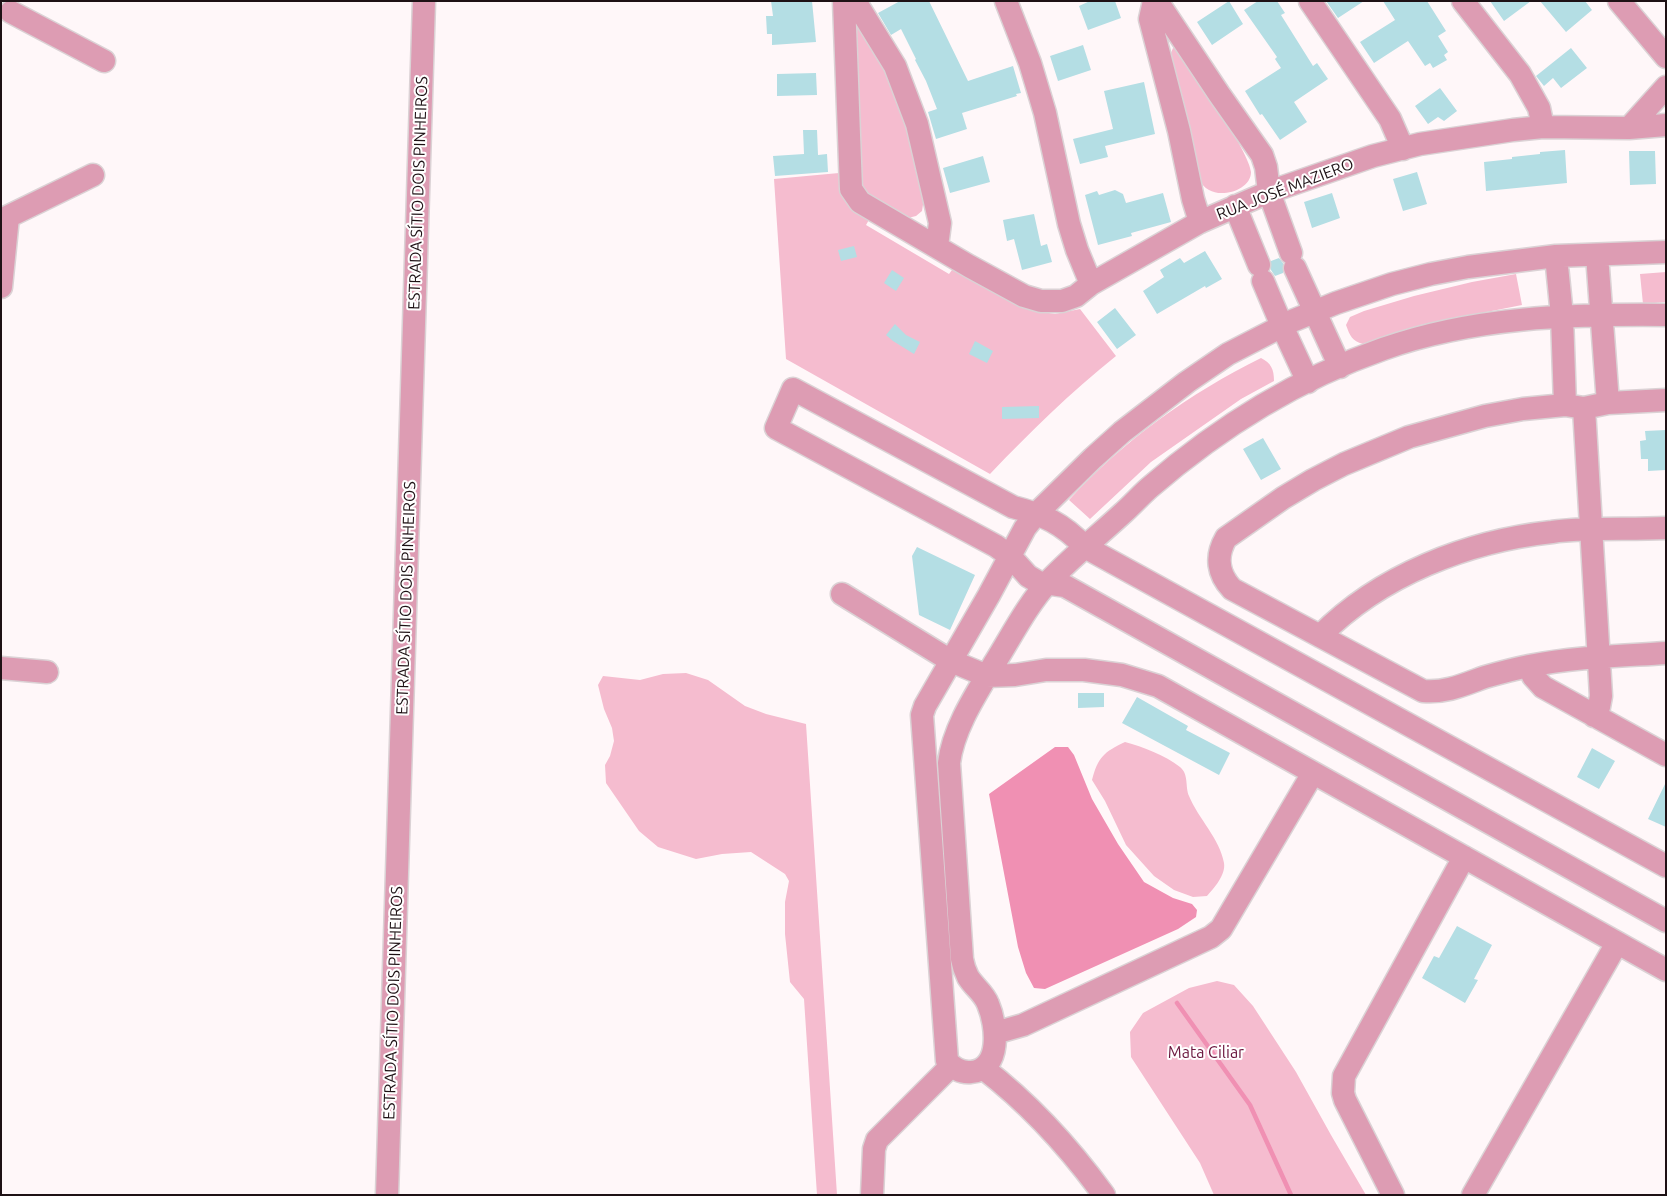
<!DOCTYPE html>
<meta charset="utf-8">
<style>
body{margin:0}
#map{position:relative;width:1667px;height:1196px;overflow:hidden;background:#fff7f9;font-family:Ubuntu,sans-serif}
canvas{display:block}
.frame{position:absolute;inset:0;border:2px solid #1e1115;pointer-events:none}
</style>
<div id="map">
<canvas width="1667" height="1196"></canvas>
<div class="frame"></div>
</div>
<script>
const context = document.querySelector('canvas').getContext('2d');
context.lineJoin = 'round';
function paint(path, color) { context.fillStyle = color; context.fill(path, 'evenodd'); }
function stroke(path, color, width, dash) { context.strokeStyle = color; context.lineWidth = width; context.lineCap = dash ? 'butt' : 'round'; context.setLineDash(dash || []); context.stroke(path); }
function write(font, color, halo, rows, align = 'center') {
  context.font = font + ' Ubuntu,sans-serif'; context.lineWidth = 4; context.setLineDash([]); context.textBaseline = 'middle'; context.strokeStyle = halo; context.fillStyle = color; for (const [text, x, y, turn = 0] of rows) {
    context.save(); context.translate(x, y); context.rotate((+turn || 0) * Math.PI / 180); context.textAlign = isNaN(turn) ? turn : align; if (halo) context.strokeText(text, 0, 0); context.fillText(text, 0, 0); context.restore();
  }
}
paint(new Path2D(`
 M854 16 888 74 908 135 924 198 922 211 916 216 908 218 863 191 860 185Z
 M1173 48 1181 50C1194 71 1250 153 1251 172 1251 190 1222 198 1209 190 1200 186 1197 173 1194 164L1171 53Z
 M839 173 841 181 870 218 866 225 949 274 955 266 1036 311 1055 314 1080 309 1116 356C1071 392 1030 432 990 474L786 359 774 179Z
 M1666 272V302L1643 304 1640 274Z
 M1516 274 1522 305 1421 325 1363 344C1352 341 1350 336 1346 325L1350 317 1364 311 1414 296 1472 282Z
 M1261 358C1271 363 1274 369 1274 381L1241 399 1151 462 1090 519 1069 500C1123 441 1190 393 1261 358Z
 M686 673 708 680 745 706 766 714 806 724 837 1195H817L804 999 790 982 785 934V902L789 881 785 874 751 852 722 854 696 859 658 847 639 831 606 783 605 765 610 756 614 741 612 728 604 709 598 685 603 676 640 680 663 674Z
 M1125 742C1143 747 1165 755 1180 767 1189 774 1185 787 1189 796 1198 818 1220 839 1224 863 1226 875 1214 888 1207 896L1193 897 1174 890 1154 876 1126 845 1105 801 1092 780C1098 757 1104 752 1125 742Z
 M1217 981 1234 985 1253 1006 1296 1072 1331 1135 1366 1195H1214L1200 1163 1131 1057 1130 1032 1143 1013 1189 988Z`), '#f5bccf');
paint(new Path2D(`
 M1055 747H1068L1074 755 1092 799 1118 844 1144 882 1173 898 1192 904 1197 910 1196 917 1178 929 1045 989 1034 988 1026 973 1018 947 989 794Z`), '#f090b3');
stroke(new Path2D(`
 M1177 1003 1250 1105 1291 1195`), '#f090b3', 4.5);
paint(new Path2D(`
 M771 1H812L816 42 772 45V34H767L766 16H773Z
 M900 1H929L968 81 1013 66 1021 93 1016 94 1017 96 962 113 967 129 936 139 928 112 937 109 926 81 915 60 916 59 901 29 891 35 878 13Z
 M1090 1H1115L1121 18 1088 30 1079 6Z
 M1229 1 1243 24 1212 45 1197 22Z
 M1258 1H1277L1285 13 1281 15 1313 66 1317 63 1328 79 1294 102 1307 122 1280 140 1262 114 1260 115 1245 91 1281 68 1275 59 1277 57 1244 10Z
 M1326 1H1364L1338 18Z
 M1383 1H1427L1446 31 1438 36 1448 52 1444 55 1447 60 1433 68 1430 63 1425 66 1408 41 1374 63 1360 42 1395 20Z
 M1490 1H1531L1504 21Z
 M1540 1H1585L1592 10 1566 32Z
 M1083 45 1091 70 1058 81 1050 56Z
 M1571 48 1587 68 1561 88 1553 78 1544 86 1536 76Z
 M816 73 817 95 777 96V74Z
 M1144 82 1155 134 1105 146 1108 157 1080 164 1073 139 1113 129 1104 91Z
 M1440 88 1457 111 1444 121 1438 117 1428 124 1415 106Z
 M803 130H817L818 155 827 154 828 172 775 176 773 156 804 154Z
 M1565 150 1567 183 1486 191 1484 162 1512 159V157L1540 154V152Z
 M1629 151H1655L1656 184 1630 185Z
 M983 156 990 182 950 193 943 168Z
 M1417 172 1427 204 1403 211 1393 179Z
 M1115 190 1123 194 1126 203 1163 193 1171 222 1131 233 1132 236 1098 245 1085 195 1097 191 1099 195Z
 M1332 193 1340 218 1312 228 1304 202Z
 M1034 214 1041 246 1047 244 1052 262 1022 270 1014 239 1007 241 1003 220Z
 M854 246 857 257 841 261 838 250Z
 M1205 251 1222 279 1206 288 1205 286 1157 314 1143 291 1164 277 1160 270 1180 258 1184 263Z
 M1279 258 1283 263V273L1275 276 1271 270V261Z
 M892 270 904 278 896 291 884 283Z
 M1115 308 1136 335 1117 349 1097 322Z
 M895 324 906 335 920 342 914 354 893 341 886 335Z
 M975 341 993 351 987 363 969 354Z
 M1039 406V418L1002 419V407Z
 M1666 430V470L1648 471V459H1641L1640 441 1646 440 1645 431Z
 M1263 438 1281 469 1261 480 1243 449Z
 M917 547 975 575 950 630 919 615 912 556Z
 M1078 693H1104V707L1078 708Z
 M1137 697 1188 726 1186 730 1230 753 1219 775 1122 723Z
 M1592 748 1615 761 1599 789 1577 777Z
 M1666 782V827L1648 819Z
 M1457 926 1492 945 1474 979 1478 980 1465 1003 1422 978 1434 956 1439 958Z`), '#b4dee4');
const minor = new Path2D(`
 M844 1 851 189 860 202 969 266 1024 296 1041 301H1062L1076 296 1091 284 1200 222 1269 192 1373 156 1420 144 1513 130 1543 127 1629 128 1666 125
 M855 1 895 66 917 124 940 223 937 246
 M1006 1 1030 63 1045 113 1069 224 1077 250 1091 284
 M1154 1 1150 19 1179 131 1193 199 1200 222
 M1157 1 1219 94 1262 155 1266 167 1269 192 1291 253
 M1310 1 1390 119 1403 149
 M1463 1 1520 74 1539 108 1543 127
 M1619 1 1666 57
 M11 12 104 61
 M1629 128 1666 87
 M1235 206 1259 265
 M1 220 93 175
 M1666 252 1556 256 1468 267 1431 274 1392 284 1336 303 1292 321 1228 354 1187 382 1122 432 1093 458 1037 513 1025 528 989 595 925 706 922 715 947 1061C953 1068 961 1073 971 1072 1002 1070 997 1025 988 1004 984 993 974 987 968 977 965 971 963 965 962 959L949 763C953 729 976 694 994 664 1011 637 1027 605 1049 581 1072 557 1098 536 1123 513 1132 505 1140 496 1149 488 1217 429 1297 379 1383 349 1473 317 1571 314 1666 315
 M1597 255 1608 403
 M1556 256 1562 316 1565 405
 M1295 268 1340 367
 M1263 281 1282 326 1308 382
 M1 287 8 217
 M1666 400 1608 403 1584 408 1565 405 1523 409 1485 416 1409 437 1344 464 1313 480 1283 498 1226 538C1215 557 1218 574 1232 589L1423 691C1446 693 1463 685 1485 677 1499 673 1514 669 1529 666 1574 657 1620 656 1666 653
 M1584 408 1601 696 1599 707 1594 716
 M842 594 951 661 987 676 1015 675 1046 670H1084L1122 675 1158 686 1666 970
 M1320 636C1380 575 1468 541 1552 532 1589 527 1628 530 1666 528
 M1529 666 1533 676 1543 687 1666 755
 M1 668 47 672
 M1666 866 1085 547C1062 523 1044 515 1013 507L793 389 776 428 996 546 1010 556 1028 576 1038 582 1065 586 1666 921
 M995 1033 1023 1025 1211 937 1221 929 1313 773
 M983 1068C1030 1104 1069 1147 1104 1195
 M387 1195 424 1
 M872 1195 874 1149 877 1140 951 1066
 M1393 1195 1345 1100 1343 1093 1344 1076 1464 857
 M1473 1195 1617 943`);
stroke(minor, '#dbd2d5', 25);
stroke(minor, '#dd9cb3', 22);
write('16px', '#1e1115', '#fff', [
 ["RUA JOSÉ MAZIERO",1285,189,-21],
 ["ESTRADA SÍTIO DOIS PINHEIROS",418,193,-88],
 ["ESTRADA SÍTIO DOIS PINHEIROS",406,598,-88],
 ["ESTRADA SÍTIO DOIS PINHEIROS",393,1003,-88]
]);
write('16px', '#6a153d', '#fff', [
 ["Mata Ciliar",1206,1053]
]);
</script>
